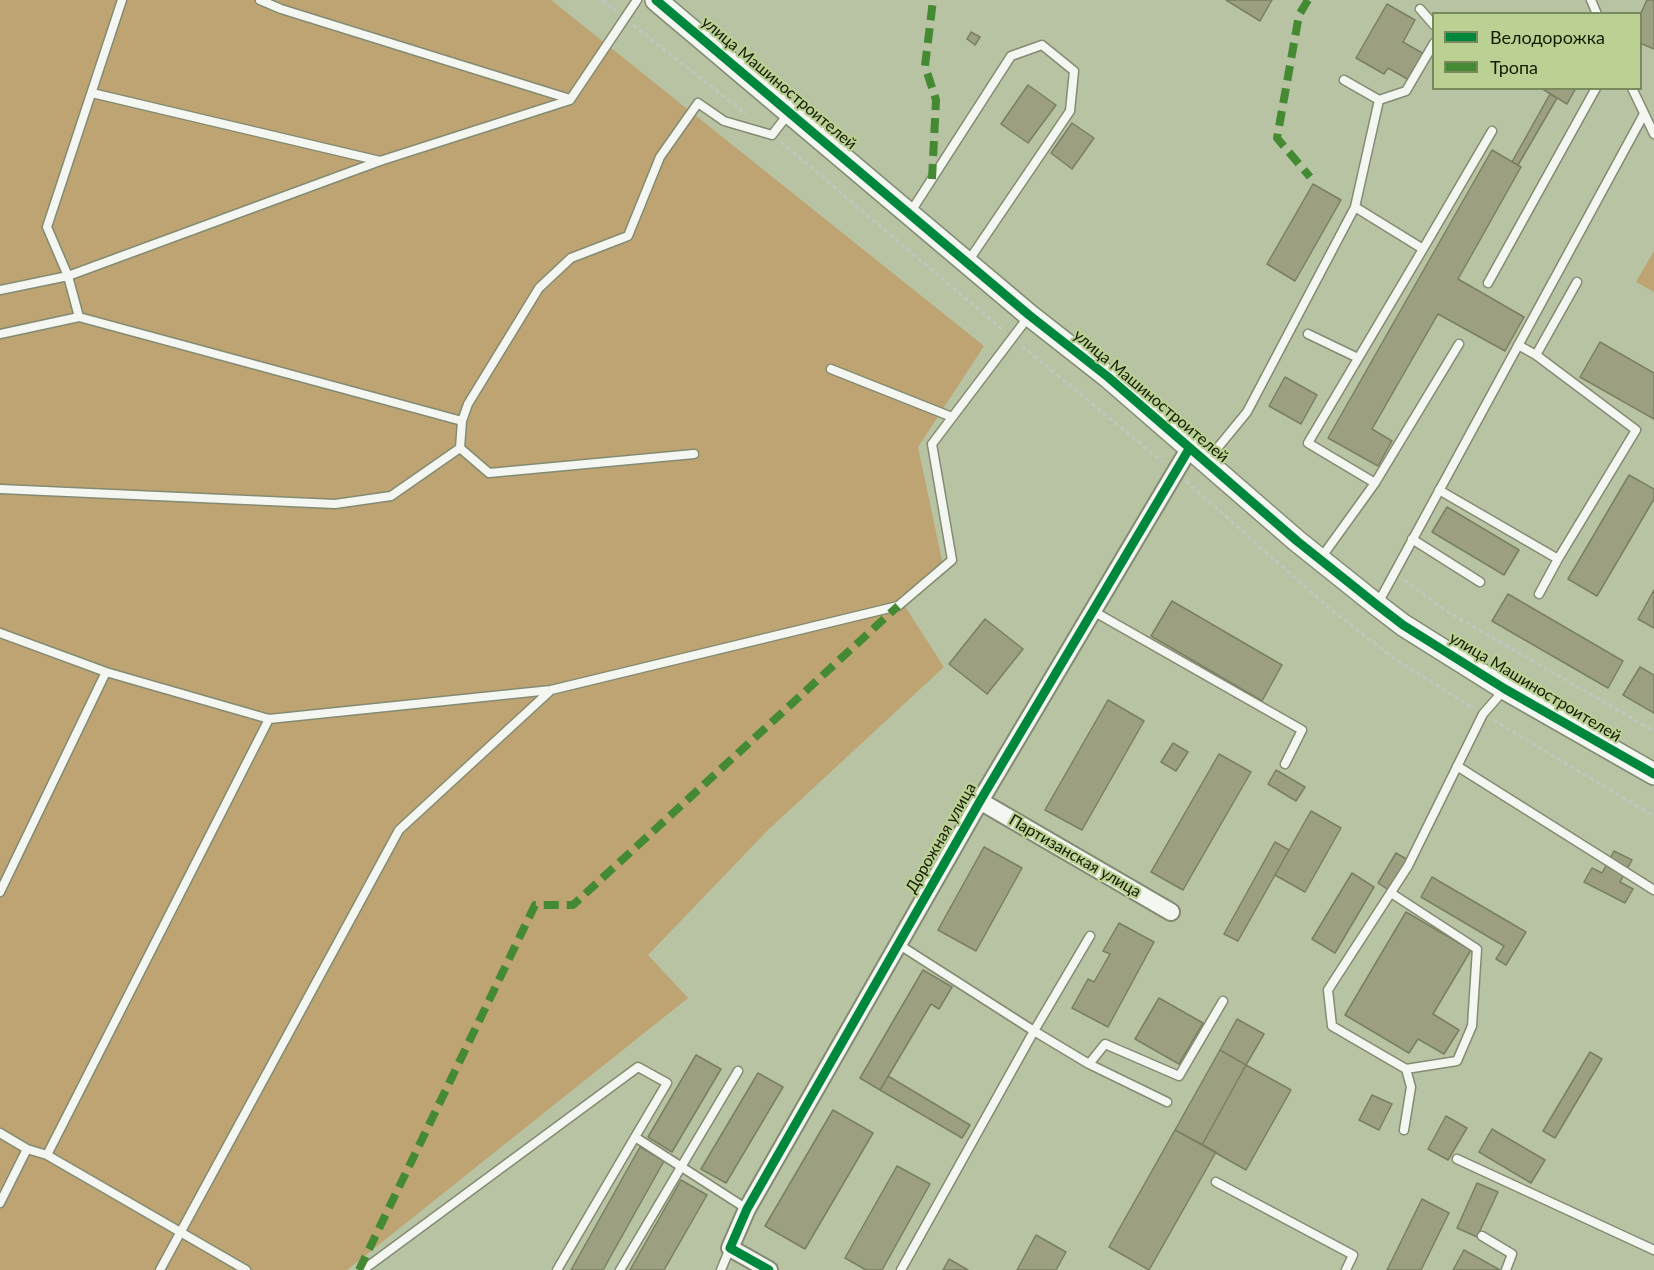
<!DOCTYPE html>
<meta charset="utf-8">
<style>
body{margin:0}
#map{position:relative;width:1654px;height:1270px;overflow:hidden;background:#b7c3a2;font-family:Lato,sans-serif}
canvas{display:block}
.legend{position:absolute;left:1432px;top:12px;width:210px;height:78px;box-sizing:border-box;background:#bbd194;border:2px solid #78895b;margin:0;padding:8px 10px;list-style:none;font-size:18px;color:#141c05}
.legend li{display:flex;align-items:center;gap:12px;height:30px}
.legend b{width:30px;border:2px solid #78895b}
</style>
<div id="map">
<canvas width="1654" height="1270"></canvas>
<ul class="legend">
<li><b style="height:8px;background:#00873e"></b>Велодорожка</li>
<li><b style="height:8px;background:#448a33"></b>Тропа</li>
</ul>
</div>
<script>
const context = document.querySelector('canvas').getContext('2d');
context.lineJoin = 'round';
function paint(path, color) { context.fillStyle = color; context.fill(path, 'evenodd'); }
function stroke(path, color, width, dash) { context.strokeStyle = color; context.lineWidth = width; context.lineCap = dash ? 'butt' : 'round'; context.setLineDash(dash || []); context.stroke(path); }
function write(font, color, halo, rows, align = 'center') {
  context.font = font + ' Lato,sans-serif'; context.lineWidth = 4.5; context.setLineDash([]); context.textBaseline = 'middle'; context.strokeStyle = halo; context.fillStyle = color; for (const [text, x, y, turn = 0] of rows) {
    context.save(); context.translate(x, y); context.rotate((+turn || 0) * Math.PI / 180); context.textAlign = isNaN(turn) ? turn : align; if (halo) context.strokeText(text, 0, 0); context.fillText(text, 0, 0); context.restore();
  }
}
paint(new Path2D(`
 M0 0H551L984 346 918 447 944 570 904 605 944 667 768 830 648 955 688 998 347 1270H0Z
 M1654 251V292L1636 282Z`), '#bea373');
const building = new Path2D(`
 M1226 0H1272L1260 21Z
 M1647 0H1654V49L1640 43V15Z
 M1387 4 1415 20 1403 42 1424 54 1409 80 1388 68 1384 74 1356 58Z
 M971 32 980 37 975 45 967 39Z
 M1028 85 1056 105 1028 143 1001 124Z
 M1541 88H1576L1567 104Z
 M1550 94 1557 98 1518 165 1512 162Z
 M1072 123 1094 138 1072 169 1051 153Z
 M1492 150 1521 167 1458 279 1524 317 1505 351 1438 314 1372 429 1392 441 1378 466 1328 438Z
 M1313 184 1341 200 1295 281 1267 264Z
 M1600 342 1654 373V419L1580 377Z
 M1285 377 1317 395 1301 424 1269 406Z
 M1629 475 1654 489V499L1597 596 1568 579Z
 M1447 507 1519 550 1504 575 1432 532Z
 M1654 590V628L1638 619Z
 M1508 594 1623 661 1608 688 1492 621Z
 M1172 601 1282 665 1262 701 1151 636Z
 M985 619 1023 649 987 694 949 664Z
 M1640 667 1654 675V713L1623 695Z
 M1108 700 1144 721 1082 830 1045 810Z
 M1173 743 1188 752 1176 771 1161 762Z
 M1219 754 1251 772 1183 890 1151 872Z
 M1276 770 1305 787 1296 801 1268 784Z
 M1311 811 1341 828 1305 892 1275 875Z
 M1275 842 1289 850 1238 941 1224 934Z
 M984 847 1022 868 976 951 938 930Z
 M1614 851 1632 860 1620 882 1633 889 1625 903 1584 882 1592 868 1602 873Z
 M1396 853 1408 860 1390 891 1378 883Z
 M1352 873 1374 887 1335 953 1312 939Z
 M1432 877 1526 932 1506 965 1496 959 1504 946 1421 897Z
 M1406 912 1471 950 1433 1014 1459 1030 1444 1054 1418 1039 1409 1053 1345 1015Z
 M1119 923 1154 942 1108 1027 1072 1008 1088 979 1094 982 1110 954 1103 951Z
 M923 970 952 987 939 1009 931 1004 880 1090 860 1078Z
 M1159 998 1203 1023 1179 1064 1135 1039Z
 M1237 1019 1264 1034 1246 1065 1220 1050Z
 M1220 1050 1246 1065 1202 1145 1175 1130Z
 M1590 1052 1602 1059 1555 1138 1543 1131Z
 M696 1055 721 1069 672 1152 648 1137Z
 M1246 1065 1291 1090 1246 1170 1202 1145Z
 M758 1073 783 1087 726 1183 701 1169Z
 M888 1076 970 1125 962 1138 880 1090Z
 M1372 1095 1392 1104 1379 1130 1359 1120Z
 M833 1110 873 1133 805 1249 765 1226Z
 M1446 1116 1467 1128 1448 1160 1428 1149Z
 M1492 1129 1545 1160 1531 1183 1479 1152Z
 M1175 1130 1216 1152 1149 1270 1109 1247Z
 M640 1147 664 1161 603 1270H571Z
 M897 1166 930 1184 882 1270H866L845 1258Z
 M681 1180 707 1195 664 1270H630Z
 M1477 1183 1498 1192 1477 1237 1457 1228Z
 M1422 1199 1449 1213 1421 1270H1387Z
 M1036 1235 1066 1252 1056 1270H1017Z
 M1464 1250 1500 1270H1453Z
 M949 1259 968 1270H943Z`);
paint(building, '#9da080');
stroke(building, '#7a7f63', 1.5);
const service = new Path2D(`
 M260 0 281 9 570 99
 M1591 0 1597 14
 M1420 9 1434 25
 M1632 88 1654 134
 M92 93 380 161
 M1379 100 1406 91 1434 43
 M1355 207 1423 249 1492 131
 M910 213 1011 56 1042 45 1074 71 1070 111 967 263
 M1488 283 1596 88
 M0 290 68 276 47 227 122 0
 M0 334 79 317
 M1308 334 1358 358
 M1518 345 1536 355 1577 282
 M831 369 952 417
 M462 421 79 317 68 276 380 161 570 100 637 0
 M460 448 489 473 694 454
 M1206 462 1247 412 1355 207 1379 100 1344 80
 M1375 483 1308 443 1423 249
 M0 489 335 504 391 496 460 448 462 421 468 404 539 288 571 258 628 236 660 157 698 103 724 121 772 135 789 113
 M1439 490 1558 559 1636 430 1536 355
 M1412 539 1480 582
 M1321 558 1375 483 1459 344
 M1539 594 1558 559
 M1377 605 1644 114
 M1093 611 1302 730 1285 764
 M0 633 106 672 269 719 551 690 898 606 952 560 932 444 1029 316
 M1457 766 1654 890
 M0 892 106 672
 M1391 893 1477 949 1472 1026 1457 1061 1406 1069 1332 1026 1328 990 1408 866 1483 714 1504 690
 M1090 936 1034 1031 1089 1064 1167 1102
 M898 944 1034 1031 901 1270
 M1089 1064 1105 1044 1179 1076 1223 1001
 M1404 1130 1411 1087 1406 1069
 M0 1133 27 1149 47 1155 246 1270
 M47 1155 269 719
 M1457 1159 1654 1250
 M1216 1182 1353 1255 1346 1270
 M0 1203 27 1149
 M1482 1236 1512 1254 1506 1270
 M160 1270 399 830 550 691
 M363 1270 638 1067 667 1083 635 1137
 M557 1270 635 1137 747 1209
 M620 1270 738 1071
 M721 1270 730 1248`);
const minor = new Path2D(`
 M980 801 1171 912
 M769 1270 730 1248 747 1209 980 801 1189 449`);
const tertiary = new Path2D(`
 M656 0 1029 315 1108 377 1297 541 1377 605 1403 625 1505 689 1654 774`);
stroke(service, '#838b72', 11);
stroke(minor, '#838b72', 20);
stroke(tertiary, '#838b72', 24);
stroke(new Path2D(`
 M602 0 616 11
 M633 25 746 114
 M781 142 1003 330
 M1022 346 1163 462
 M1186 481 1330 609 1395 659 1475 709
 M1404 580 1448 612 1654 731
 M1493 720 1654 816`), '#c1c5bc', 3, [4.5, 3]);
stroke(service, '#f4f6f1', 8);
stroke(minor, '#f4f6f1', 16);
stroke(tertiary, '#f4f6f1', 21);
stroke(new Path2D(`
 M1308 0 1299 15 1277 138 1310 177
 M932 179 936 100 925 66 933 0
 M359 1270 535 905H573L898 606`), '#448a33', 8, [15, 8]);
stroke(new Path2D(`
 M656 0 1029 315 1108 377 1297 541 1377 605 1403 625 1505 689 1654 774
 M769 1270 730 1248 747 1209 980 801 1189 449`), '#00873e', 9);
write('16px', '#141c05', '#bbd194', [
 ["улица Машиностроителей",779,83,40],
 ["улица Машиностроителей",1151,396,40],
 ["улица Машиностроителей",1535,687,31],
 ["Дорожная улица",941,838,-60],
 ["Партизанская улица",1075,856,30]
]);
</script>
